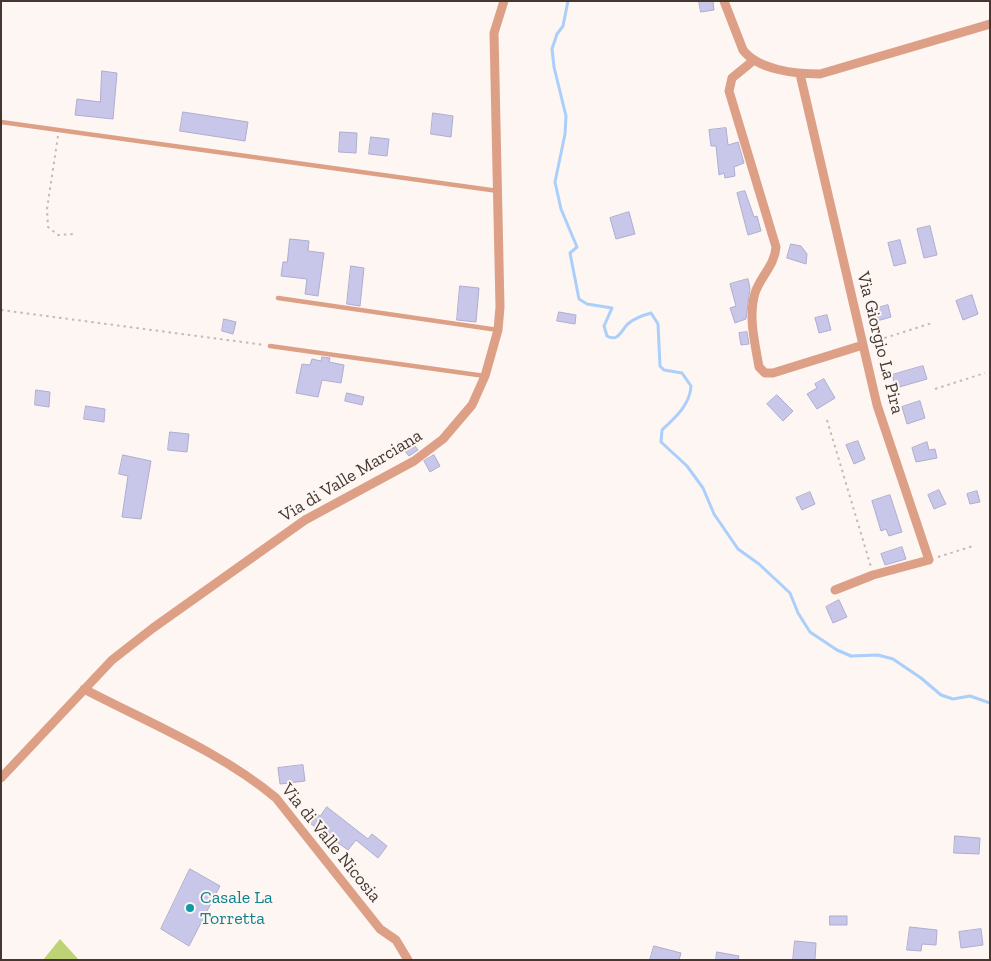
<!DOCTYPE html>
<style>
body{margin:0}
#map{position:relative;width:991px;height:961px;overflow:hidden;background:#fdf6f2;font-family:"Zilla Slab",serif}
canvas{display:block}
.frame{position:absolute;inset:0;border:2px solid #45372f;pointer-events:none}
</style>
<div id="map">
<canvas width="991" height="961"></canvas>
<div class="frame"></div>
</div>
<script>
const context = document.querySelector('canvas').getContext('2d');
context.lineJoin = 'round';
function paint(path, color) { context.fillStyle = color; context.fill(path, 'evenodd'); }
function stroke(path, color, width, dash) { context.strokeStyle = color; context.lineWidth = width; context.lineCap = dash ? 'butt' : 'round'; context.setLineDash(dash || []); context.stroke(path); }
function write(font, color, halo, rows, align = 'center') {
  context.font = font + ' "Zilla Slab",serif'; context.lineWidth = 4; context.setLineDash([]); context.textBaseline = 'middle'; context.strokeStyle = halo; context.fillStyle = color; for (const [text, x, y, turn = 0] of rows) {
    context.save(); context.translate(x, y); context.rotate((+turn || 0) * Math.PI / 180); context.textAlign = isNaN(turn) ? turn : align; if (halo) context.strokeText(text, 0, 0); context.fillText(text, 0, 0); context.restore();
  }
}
paint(new Path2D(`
 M60 939 79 960H43Z`), '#bed276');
stroke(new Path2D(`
 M568 1 563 26 557 34 552 49 554 67 566 116 565 134 555 182 561 209 577 247 570 253 579 299 587 304 612 308 604 326 607 336C619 343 622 328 629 323 635 318 644 315 651 313L658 324 660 366 664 370 682 373 691 386C690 405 675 418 662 430L661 442 687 466 703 488 714 514 738 549 759 564 790 593 798 613 810 632 837 650 851 656 878 655 893 659 921 678 941 695 953 699 970 696 990 703`), '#abcffb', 3);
const building = new Path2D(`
 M699 1H713L714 10 701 12Z
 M102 71 117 73 113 119 75 115 77 99 100 102Z
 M183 112 248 122 245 141 180 131Z
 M433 113 453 116 451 137 431 134Z
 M726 128 728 145 738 142 744 163 734 167 735 176 725 178 724 173 719 175 716 146H711L709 130Z
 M340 132 357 133 356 153 339 152Z
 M371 137 389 139 387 156 369 154Z
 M745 191 754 217 757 216 761 231 748 235 737 193Z
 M629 212 635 234 616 239 610 218Z
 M930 226 937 255 924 258 917 229Z
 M290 239 309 241 308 251 324 253 318 296 305 294 307 279 281 276 283 262H287Z
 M900 240 906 263 894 266 888 243Z
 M791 244 801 246 807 254 806 264 787 258Z
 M351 266 364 268 360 306 347 304Z
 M748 279 750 288 746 319 735 323 730 308 736 306 730 284Z
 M460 286 479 288 476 322 457 320Z
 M972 295 978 314 963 320 956 301Z
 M888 305 891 317 877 321 874 309Z
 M559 312 576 315 575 324 557 321Z
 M827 315 831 330 819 333 815 318Z
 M224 319 236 322 233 334 222 331Z
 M747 332 749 344 741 345 739 333Z
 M322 357 330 358 329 362 344 365 341 383 322 380 318 397 296 393 302 364 310 365 312 359 321 361Z
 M923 366 927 379 896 388 892 375Z
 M824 379 835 398 817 409 807 394 817 388 815 384Z
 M36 390 50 392 49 407 35 405Z
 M347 393 364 397 362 405 345 401Z
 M777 395 793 411 783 421 767 404Z
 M920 401 925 418 907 424 902 407Z
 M86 406 105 409 104 422 84 419Z
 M170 432 189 434 187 452 168 450Z
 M411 441 418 450 409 456 402 448Z
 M858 441 865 459 854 464 846 445Z
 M927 442 929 450 935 449 937 458 916 462 912 448Z
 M123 455 151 461 141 519 122 517 128 476 119 474Z
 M434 455 440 466 430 472 424 461Z
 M939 490 946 504 934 509 928 495Z
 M977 491 980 502 970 504 967 494Z
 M810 492 815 504 802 510 796 498Z
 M890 495 902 532 889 536 886 529 881 531 872 501Z
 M902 547 906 559 885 565 881 554Z
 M839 600 847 617 833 623 826 607Z
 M303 765 305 781 280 784 278 768Z
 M327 807 368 839 372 834 387 846 378 858 356 840 348 850 304 819 312 809 320 816Z
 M955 836 980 838 979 854 954 853Z
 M190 869 220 886 189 946 161 929Z
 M830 916H847V925H830Z
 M910 927 937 930 936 945 922 944 921 951 907 950Z
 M981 929 983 945 961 948 959 932Z
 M795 941 816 943 815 960H793Z
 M654 946 681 953 679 960H650Z
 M717 952 739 956 738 960H716Z`);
paint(building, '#c8c7ea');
stroke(building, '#aeadcf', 1);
stroke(new Path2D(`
 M58 136 47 209 48 227 58 235 73 234
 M1 310 265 345
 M872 342 932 323
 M935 389 985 373
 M827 420 871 567
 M938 557 973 546`), '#c5bbb6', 2, [2.5, 4]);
stroke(new Path2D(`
 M1 122 498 191
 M278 298 498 330
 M270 346 485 376`), '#dda086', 4.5);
stroke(new Path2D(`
 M724 1 743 50C758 70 796 74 820 74L990 24
 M754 60 732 78 729 91 776 247C775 265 760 277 755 293 748 317 755 343 759 367L765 373H773L863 345
 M800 74 877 405 929 560 873 575 835 590
 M84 689C147 722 221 752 276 798L380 929 396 940 408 960
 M1 778 112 660 153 628 305 520 414 461 443 439 472 405 485 376 498 330 500 307 494 33 504 1`), '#dda086', 9);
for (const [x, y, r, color] of [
 [190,908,5,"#0f9aa8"]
]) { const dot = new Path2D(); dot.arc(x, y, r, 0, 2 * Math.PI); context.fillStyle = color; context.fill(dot); stroke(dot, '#fdf6f2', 2); }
write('18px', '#45372f', '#fdf6f2', [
 ["Via Giorgio La Pira",880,343,76],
 ["Via di Valle Marciana",351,476,-31],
 ["Via di Valle Nicosia",331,843,51]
]);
write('18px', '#0d838f', '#fdf6f2', [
 ["Casale La",200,898],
 ["Torretta",200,919]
], 'left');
</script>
